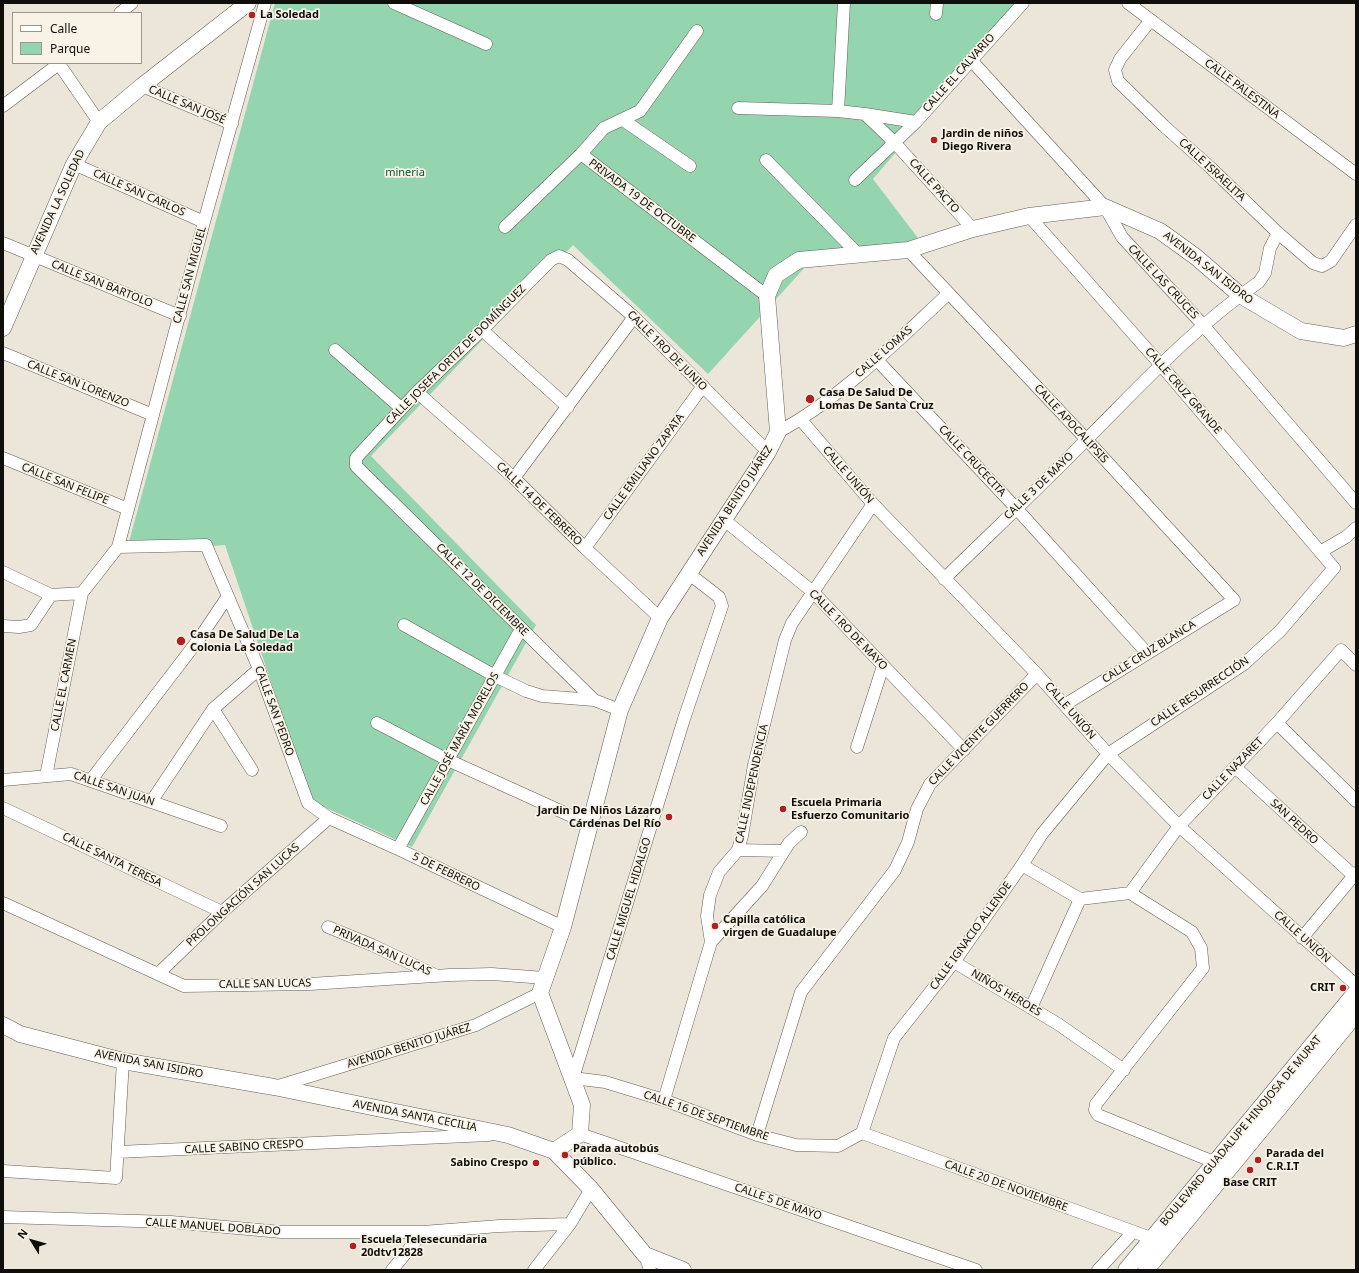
<!DOCTYPE html>
<meta charset="utf-8">
<style>
body{margin:0}
#map{position:relative;width:1359px;height:1273px;overflow:hidden;background:#ebe5da;font-family:"Noto Sans",sans-serif}
canvas{display:block}
.frame{position:absolute;inset:0;border:4px solid #100e0a;pointer-events:none}
.legend{position:absolute;left:12px;top:12px;width:130px;height:52px;box-sizing:border-box;background:#f8f2e7;border:1px solid #9b978f;margin:0;padding:5px 7px;list-style:none;font-size:12px;color:#100e0a}
.legend li{display:flex;align-items:center;gap:8px;height:20px}
.legend b{width:20px;border:1px solid #9b978f}
.north{position:absolute;left:12px;top:1221px;width:40px;height:40px;-webkit-text-stroke:3px #f8f2e7;paint-order:stroke;rotate:307deg;font-size:11px;font-weight:700;line-height:16px;text-align:center;color:#100e0a}
.north::after{content:'';display:block;margin:auto;width:14px;height:18px;background:#100e0a;clip-path:polygon(50% 0,100% 100%,50% 72%,0 100%)}
</style>
<div id="map">
<canvas width="1359" height="1273"></canvas>
<div class="frame"></div>
<ul class="legend">
<li><b style="height:5px;background:#fff"></b>Calle</li>
<li><b style="height:11px;background:#94d5af"></b>Parque</li>
</ul>
<div class="north">N</div>
</div>
<script>
const context = document.querySelector('canvas').getContext('2d');
context.lineJoin = 'round';
function paint(path, color) { context.fillStyle = color; context.fill(path, 'evenodd'); }
function stroke(path, color, width, dash) { context.strokeStyle = color; context.lineWidth = width; context.lineCap = dash ? 'butt' : 'round'; context.setLineDash(dash || []); context.stroke(path); }
function write(font, color, halo, rows, align = 'center') {
  context.font = font + ' "Noto Sans",sans-serif'; context.lineWidth = 3.5; context.setLineDash([]); context.textBaseline = 'middle'; context.strokeStyle = halo; context.fillStyle = color; for (const [text, x, y, turn = 0] of rows) {
    context.save(); context.translate(x, y); context.rotate((+turn || 0) * Math.PI / 180); context.textAlign = isNaN(turn) ? turn : align; if (halo) context.strokeText(text, 0, 0); context.fillText(text, 0, 0); context.restore();
  }
}
paint(new Path2D(`
 M275 3H1023L873 179 924 246 817 254 708 374 573 245 371 456 536 625 412 847 311 801 225 545 126 553Z`), '#94d5af');
const street = new Path2D(`
 M394 3 486 44
 M1128 3 1356 174
 M120 13 132 3
 M936 14 937 3
 M1150 21 1120 59 1115 70 1118 81 1164 126 1211 168 1278 233 1313 263 1322 266 1331 261 1356 225
 M971 60 1105 207 1122 237 1203 325 1356 503
 M59 64 99 122
 M142 86 232 124
 M3 106 60 63
 M738 108 838 111 865 114 894 142 973 229
 M838 111 844 3
 M865 114 916 122
 M623 120 690 166
 M581 154 767 296
 M766 160 858 254
 M74 164 204 222
 M855 180 916 122 1023 3
 M505 227 581 154 604 128 640 111 697 31
 M3 243 180 316
 M908 250 1087 440 1234 600 1066 704
 M482 330 568 407
 M335 350 401 408
 M3 353 153 415
 M877 360 1016 508 1147 653
 M417 392 514 478 585 548 660 618
 M801 420 873 504 1037 674 1108 754 1179 826 1356 985
 M778 432C840 399 897 341 948 294
 M3 458 128 509
 M514 478 634 317
 M723 519 813 592 964 750
 M118 547 206 545 259 669 308 803 329 818 398 849 563 927
 M585 548 703 386
 M1320 552 1346 537 1356 528
 M3 572 51 595
 M688 573 719 597 722 606 684 719 573 1078 605 1082 664 1100 757 1135 796 1145 838 1146 862 1133
 M944 579C992 532 1040 487 1087 439 1143 383 1193 328 1259 282L1265 273 1270 248 1278 233
 M404 625 495 676 526 691 542 696 594 700
 M3 626 19 627 31 625 51 595 82 593 118 547 204 222 265 3
 M213 709 252 770
 M620 710 594 700 356 466V458L417 392 482 330 551 260 559 256 568 260 634 317 768 452
 M377 723 448 760 589 824
 M1277 723 1356 801
 M857 747 883 666
 M1235 767 1354 876
 M46 776 82 593
 M3 780 71 774 221 826
 M91 780 199 639 228 596
 M151 802 213 709 259 669
 M3 808 222 912
 M398 849 521 629
 M738 850 784 851
 M1022 865 1080 899 1130 893 1192 932 1201 948 1203 968 1096 1104 1095 1110 1098 1115 1214 1162
 M1130 893 1179 826 1277 723 1341 650 1356 665
 M3 903 184 986 310 984 450 975 492 974 545 978
 M328 927 372 945 435 975
 M1302 938 1356 873
 M711 942 762 886 789 843 801 832
 M954 962 1058 1024 1124 1070
 M159 973 222 912 329 818
 M1031 1008 1080 899
 M275 1087 476 1025 540 993
 M664 1100 711 942 707 916 710 895 719 872 738 850 742 836 754 765 785 640 792 623 873 504
 M862 1133 894 1038 954 962 1022 865 1042 834 1108 754 1244 664 1280 631 1334 568 1160 364 1029 216
 M862 1133 1151 1238
 M580 1134 976 1270
 M757 1135 801 992 895 870 908 842 917 809 930 784 1037 674
 M118 1152 489 1135
 M3 1171 116 1178 123 1061
 M3 1217 171 1222 281 1232H423L499 1226 570 1224
 M645 1255 650 1270
 M392 1270 423 1232
 M534 1270 570 1224 591 1189
 M1098 1270 1133 1232`);
const secondary = new Path2D(`
 M3 328 74 164 99 122 142 86 248 3
 M3 1025 20 1034 123 1061 274 1087 508 1135 554 1151 591 1189 645 1255 683 1270
 M554 1151 580 1134 582 1105 540 993 563 927 620 710 660 618 768 452 778 432 767 296 776 275 799 260 908 250 973 229 1029 216 1105 207 1160 231 1196 257 1240 295 1301 331 1344 338 1356 334
 M1126 1270 1356 992
 M1146 1270 1356 1014`);
stroke(street, '#645f56', 13);
stroke(secondary, '#645f56', 17);
stroke(street, '#fff', 12);
stroke(secondary, '#fff', 16);
for (const [x, y, r, color] of [
 [252,15,4,"#b01f21"],
 [934,140,4,"#b01f21"],
 [810,399,5,"#b01f21"],
 [181,641,5,"#b01f21"],
 [783,809,4,"#b01f21"],
 [669,817,4,"#b01f21"],
 [715,926,4,"#b01f21"],
 [1343,988,4,"#b01f21"],
 [565,1155,4,"#b01f21"],
 [1258,1160,4,"#b01f21"],
 [536,1163,4,"#b01f21"],
 [1250,1170,4,"#b01f21"],
 [353,1246,4,"#b01f21"]
]) { const dot = new Path2D(); dot.arc(x, y, r, 0, 2 * Math.PI); context.fillStyle = color; context.fill(dot); stroke(dot, '#f8f2e7', 1.5); }
write('bold 11px', '#100e0a', '#f8f2e7', [
 ["La Soledad",260,15],
 ["Jardin de niños",942,134],
 ["Diego Rivera",942,147],
 ["Casa De Salud De",819,393],
 ["Lomas De Santa Cruz",819,406],
 ["Casa De Salud De La",190,635],
 ["Colonia La Soledad",190,648],
 ["Escuela Primaria",791,803],
 ["Esfuerzo Comunitario",791,816],
 ["Jardin De Niños Lázaro",661,811,"right"],
 ["Cárdenas Del Río",661,824,"right"],
 ["Capilla católica",723,920],
 ["virgen de Guadalupe",723,933],
 ["CRIT",1335,988,"right"],
 ["Parada autobús",573,1149],
 ["público.",573,1162],
 ["Parada del",1266,1154],
 ["C.R.I.T",1266,1167],
 ["Sabino Crespo",528,1163,"right"],
 ["Base CRIT",1250,1183,"center"],
 ["Escuela Telesecundaria",361,1240],
 ["20dtv12828",361,1253]
], 'left');
write('11px', '#100e0a', '#f8f2e7', [
 ["CALLE EL CALVARIO",959,73,-48],
 ["CALLE PALESTINA",1242,89,37],
 ["CALLE SAN JOSÉ",187,105,23],
 ["CALLE ISRAELITA",1212,170,43],
 ["CALLE PACTO",934,186,48],
 ["CALLE SAN CARLOS",139,193,24],
 ["PRIVADA 19 DE OCTUBRE",642,201,37],
 ["AVENIDA LA SOLEDAD",58,202,-65],
 ["AVENIDA SAN ISIDRO",1208,268,38],
 ["CALLE SAN MIGUEL",190,275,-75],
 ["CALLE LAS CRUCES",1163,282,47],
 ["CALLE SAN BARTOLO",102,284,22],
 ["CALLE 1RO DE JUNIO",667,351,45],
 ["CALLE LOMAS",884,352,-41],
 ["CALLE JOSEFA ORTIZ DE DOMÍNGUEZ",456,355,-45],
 ["CALLE SAN LORENZO",78,384,22],
 ["CALLE CRUZ GRANDE",1183,391,49],
 ["CALLE APOCALIPSIS",1071,424,47],
 ["CALLE CRUCECITA",972,461,47],
 ["CALLE EMILIANO ZAPATA",644,467,-54],
 ["CALLE UNIÓN",848,475,49],
 ["CALLE SAN FELIPE",65,484,22],
 ["CALLE 3 DE MAYO",1039,486,-44],
 ["AVENIDA BENITO JUÁREZ",735,501,-57],
 ["CALLE 14 DE FEBRERO",539,504,44],
 ["CALLE 12 DE DICIEMBRE",482,590,45],
 ["CALLE 1RO DE MAYO",848,630,46],
 ["CALLE CRUZ BLANCA",1149,652,-32],
 ["CALLE EL CARMEN",64,685,-79],
 ["CALLE RESURRECCIÓN",1200,692,-34],
 ["CALLE SAN PEDRO",274,711,70],
 ["CALLE UNIÓN",1070,711,49],
 ["CALLE VICENTE GUERRERO",979,734,-46],
 ["CALLE JOSÉ MARÍA MORELOS",460,739,-61],
 ["CALLE NAZARET",1233,769,-46],
 ["CALLE INDEPENDENCIA",752,784,-78],
 ["CALLE SAN JUAN",114,789,19],
 ["SAN PEDRO",1294,822,43],
 ["CALLE SANTA TERESA",112,860,26],
 ["5 DE FEBRERO",446,872,26],
 ["PROLONGACIÓN SAN LUCAS",243,895,-42],
 ["CALLE MIGUEL HIDALGO",629,899,-73],
 ["CALLE IGNACIO ALLENDE",971,936,-54],
 ["CALLE UNIÓN",1302,937,42],
 ["PRIVADA SAN LUCAS",382,951,24],
 ["CALLE SAN LUCAS",265,984,-1],
 ["NIÑOS HÉROES",1006,993,31],
 ["AVENIDA BENITO JUÁREZ",409,1046,-17],
 ["AVENIDA SAN ISIDRO",149,1064,11],
 ["AVENIDA SANTA CECILIA",415,1116,11],
 ["CALLE 16 DE SEPTIEMBRE",706,1116,19],
 ["BOULEVARD GUADALUPE HINOJOSA DE MURAT",1241,1131,-50],
 ["CALLE SABINO CRESPO",244,1147,-3],
 ["CALLE 20 DE NOVIEMBRE",1006,1186,20],
 ["CALLE 5 DE MAYO",778,1202,19],
 ["CALLE MANUEL DOBLADO",213,1227,4]
]);
write('11px', '#085635', '#f8f2e7', [
 ["mineria",405,173]
]);
</script>
